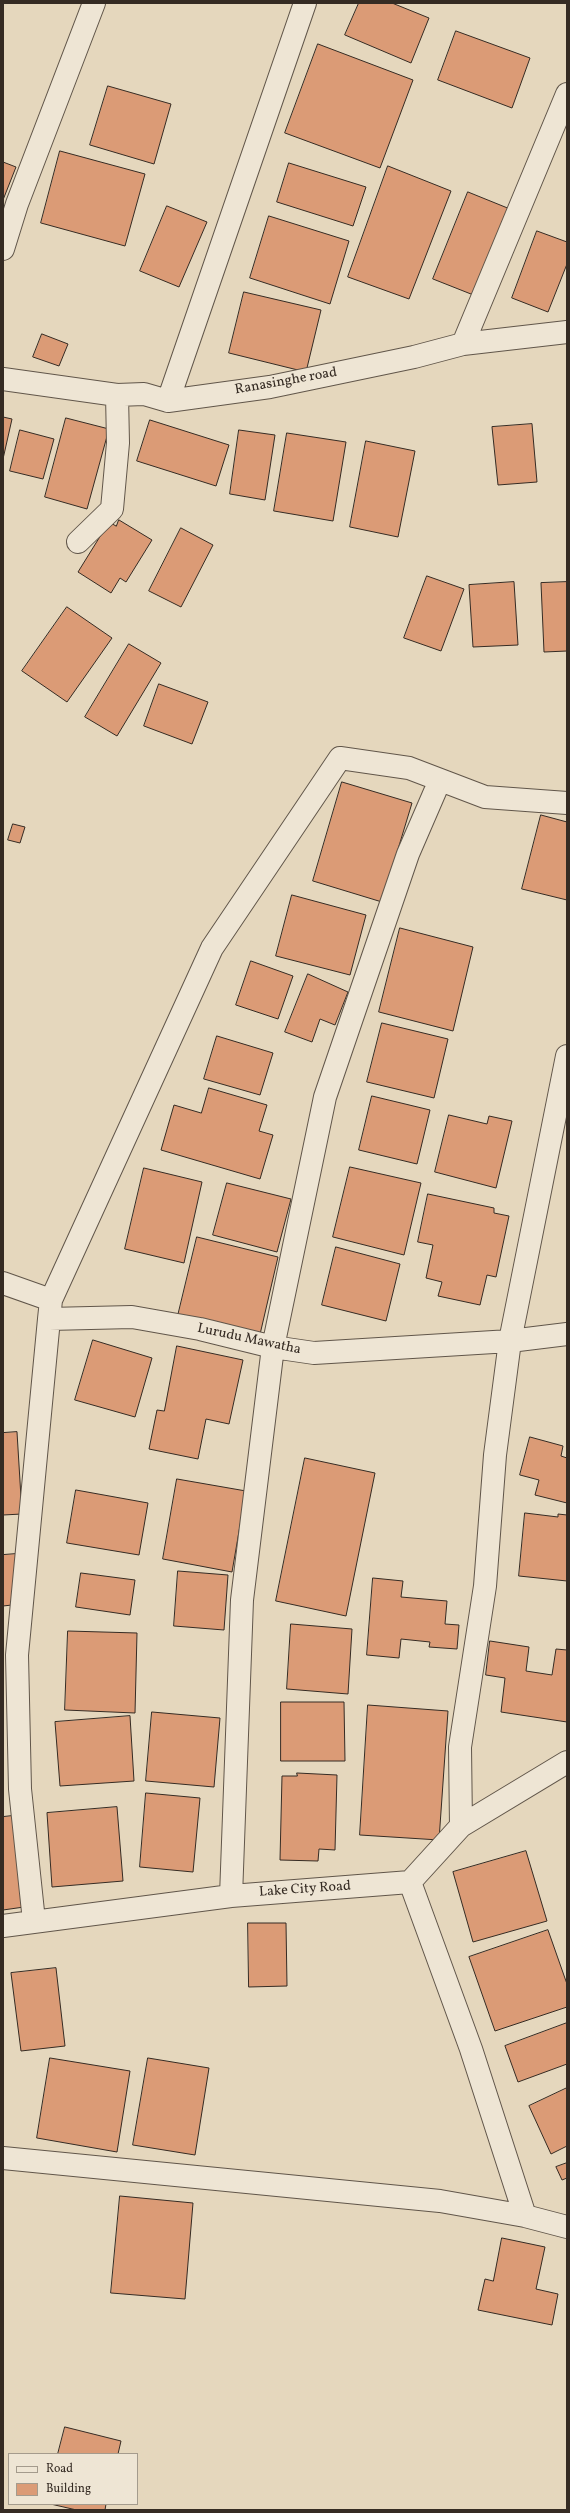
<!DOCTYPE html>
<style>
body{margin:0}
#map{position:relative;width:570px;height:2513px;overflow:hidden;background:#e5d7bd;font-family:Vollkorn,serif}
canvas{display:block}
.frame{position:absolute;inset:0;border:4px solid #352b23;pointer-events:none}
.legend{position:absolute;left:8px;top:2453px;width:130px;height:52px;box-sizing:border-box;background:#eee5d4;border:1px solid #a49b8d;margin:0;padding:5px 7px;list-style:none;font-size:12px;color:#352b23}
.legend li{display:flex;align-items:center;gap:8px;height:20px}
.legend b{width:20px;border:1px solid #a49b8d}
</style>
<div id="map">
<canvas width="570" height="2513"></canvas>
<div class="frame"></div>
<ul class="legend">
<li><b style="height:5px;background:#eee5d4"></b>Road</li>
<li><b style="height:11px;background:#db9b76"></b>Building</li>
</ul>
</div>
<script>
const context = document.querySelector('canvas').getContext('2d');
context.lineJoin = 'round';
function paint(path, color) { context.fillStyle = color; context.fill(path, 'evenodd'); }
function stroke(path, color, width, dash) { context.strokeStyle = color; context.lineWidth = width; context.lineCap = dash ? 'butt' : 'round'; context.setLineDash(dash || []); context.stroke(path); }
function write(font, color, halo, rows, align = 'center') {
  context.font = font + ' Vollkorn,serif'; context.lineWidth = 3; context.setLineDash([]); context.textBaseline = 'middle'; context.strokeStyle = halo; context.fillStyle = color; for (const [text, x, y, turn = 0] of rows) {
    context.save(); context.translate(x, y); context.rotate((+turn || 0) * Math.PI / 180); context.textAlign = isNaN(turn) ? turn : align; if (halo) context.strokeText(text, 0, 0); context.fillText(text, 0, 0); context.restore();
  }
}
const building = new Path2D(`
 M359 3H392L429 18 411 63 345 35Z
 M456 31 530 58 512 108 438 80Z
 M318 44 413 80 380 168 285 133Z
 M108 86 171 104 154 164 90 145Z
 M60 151 145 174 125 246 41 223Z
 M3 162 16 167 3 200Z
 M289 163 366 187 353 226 277 202Z
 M388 166 451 191 409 299 348 277Z
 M468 192 510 209 476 296 433 279Z
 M167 206 207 222 179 287 140 271Z
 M269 216 349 241 330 304 250 278Z
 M537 231 567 242V264L548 312 512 298Z
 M244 292 321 310 306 372 229 353Z
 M42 334 68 344 59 366 33 357Z
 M3 417 12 419 3 459Z
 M66 418 109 429 87 509 45 497Z
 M150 420 229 445 216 486 137 461Z
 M532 424 537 482 498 485 492 427Z
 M20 430 54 439 43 479 10 471Z
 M239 430 275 435 265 500 230 494Z
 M287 433 346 442 333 521 274 511Z
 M366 441 415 451 398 537 350 527Z
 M119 520 152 540 126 582 120 578 111 593 78 572 109 522 116 526Z
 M181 528 213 545 181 607 149 591Z
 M427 576 464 589 441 651 404 638Z
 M514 582 518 645 473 647 469 585Z
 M567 582V651L544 652 541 583Z
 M67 607 112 638 67 702 22 671Z
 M129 644 161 663 117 736 85 717Z
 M159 684 208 702 192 744 144 726Z
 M342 782 412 803 382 902 313 881Z
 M541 815 567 822V900L522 889Z
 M13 824 25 827 20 843 8 840Z
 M292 895 366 915 350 975 276 956Z
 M400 928 473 947 453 1031 379 1012Z
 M251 961 293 976 278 1019 236 1005Z
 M308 974 348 992 335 1025 320 1019 312 1042 285 1032Z
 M382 1023 448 1039 434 1098 367 1082Z
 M217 1036 273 1053 260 1095 204 1079Z
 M209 1088 267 1105 259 1131 273 1135 260 1179 161 1150 174 1105 201 1113Z
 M372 1096 430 1110 417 1164 359 1150Z
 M449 1115 487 1124 489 1116 512 1121 496 1188 435 1172Z
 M350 1167 421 1183 404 1255 333 1237Z
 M144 1168 202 1182 184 1263 125 1249Z
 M227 1183 291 1199 277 1252 213 1235Z
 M428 1194 494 1208V1213L509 1216 496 1277 487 1275 480 1305 438 1296 442 1282 426 1278 433 1245 418 1242Z
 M197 1237 278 1257 258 1343 176 1324Z
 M336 1247 400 1264 386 1321 322 1305Z
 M93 1340 152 1358 135 1417 75 1400Z
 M177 1346 243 1360 229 1424 206 1419 198 1459 149 1449 157 1410 164 1411Z
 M17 1432 22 1514 3 1515V1433Z
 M530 1437 563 1446 561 1456 567 1458V1503L535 1495 539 1480 520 1475Z
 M305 1458 375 1473 346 1616 276 1601Z
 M177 1479 246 1491 232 1572 163 1559Z
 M76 1490 148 1503 139 1555 67 1543Z
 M525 1513 558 1517V1514L567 1515V1581L519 1576Z
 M16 1554 21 1604 3 1606V1555Z
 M178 1571 228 1575 224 1630 174 1626Z
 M81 1573 135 1580 130 1615 76 1607Z
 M373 1578 403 1581 401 1597 447 1601 445 1624 459 1625 457 1649 429 1647 430 1642 401 1639 399 1658 367 1655Z
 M291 1624 352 1629 348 1694 287 1689Z
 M68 1631 137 1633 135 1713 65 1710Z
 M490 1641 529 1647 526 1671 552 1675 556 1649 567 1650V1722L501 1712 505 1678 486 1675Z
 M281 1702H344L345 1761H281Z
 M368 1705 448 1711 439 1840 360 1835Z
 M152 1712 220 1718 214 1787 146 1781Z
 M130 1716 134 1781 60 1786 55 1722Z
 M297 1773 337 1775 335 1850 319 1849 318 1861 280 1860 282 1776H297Z
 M146 1793 200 1798 193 1872 140 1867Z
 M117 1807 123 1881 52 1887 47 1813Z
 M12 1816 24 1907 3 1910V1817Z
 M526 1851 547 1921 473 1942 453 1872Z
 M248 1923H286L287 1986 249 1987Z
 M548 1930 567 1984V2007L495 2031 469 1957Z
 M56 1968 65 2046 21 2051 11 1973Z
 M567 2023V2064L518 2082 505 2046Z
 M50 2058 130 2071 117 2152 37 2138Z
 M148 2058 209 2068 195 2155 133 2145Z
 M567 2088V2146L551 2154 529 2106Z
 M567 2163V2178L562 2180 556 2167Z
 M120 2196 193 2203 185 2299 111 2293Z
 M502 2238 545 2247 536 2289 558 2294 552 2325 478 2310 485 2279 493 2281Z
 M65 2427 121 2441 118 2454H58Z
 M51 2504H106L105 2510H77Z`);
paint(building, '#db9b76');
stroke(building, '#352b23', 1);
const minor = new Path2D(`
 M3 249 17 204 94 3
 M463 344 567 94
 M3 379 117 395 144 394 168 401 270 387 414 357 463 344 567 332
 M168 401 305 3
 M78 542 112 509 118 443 117 395
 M3 1283 51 1300 49 1319 132 1317 200 1329 273 1347 314 1353 510 1341 567 1334
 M51 1300 212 948 340 758 409 768 485 797 567 803
 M461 1826 460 1747 485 1586 495 1455 510 1341 567 1056
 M410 1882 471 2049 525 2216
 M231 1896 242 1600 273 1347 325 1097 408 854 440 780
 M34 1921 20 1789 17 1655 49 1319
 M3 1926 231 1896 410 1882 461 1826 567 1762
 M3 2158 440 2201 525 2216 567 2227`);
stroke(minor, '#61564a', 24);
stroke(minor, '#eee5d4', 22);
write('14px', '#352b23', '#eee5d4', [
 ["Ranasinghe road",286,382,-10],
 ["Lurudu Mawatha",249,1340,12],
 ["Lake City Road",305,1890,-4]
]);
</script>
